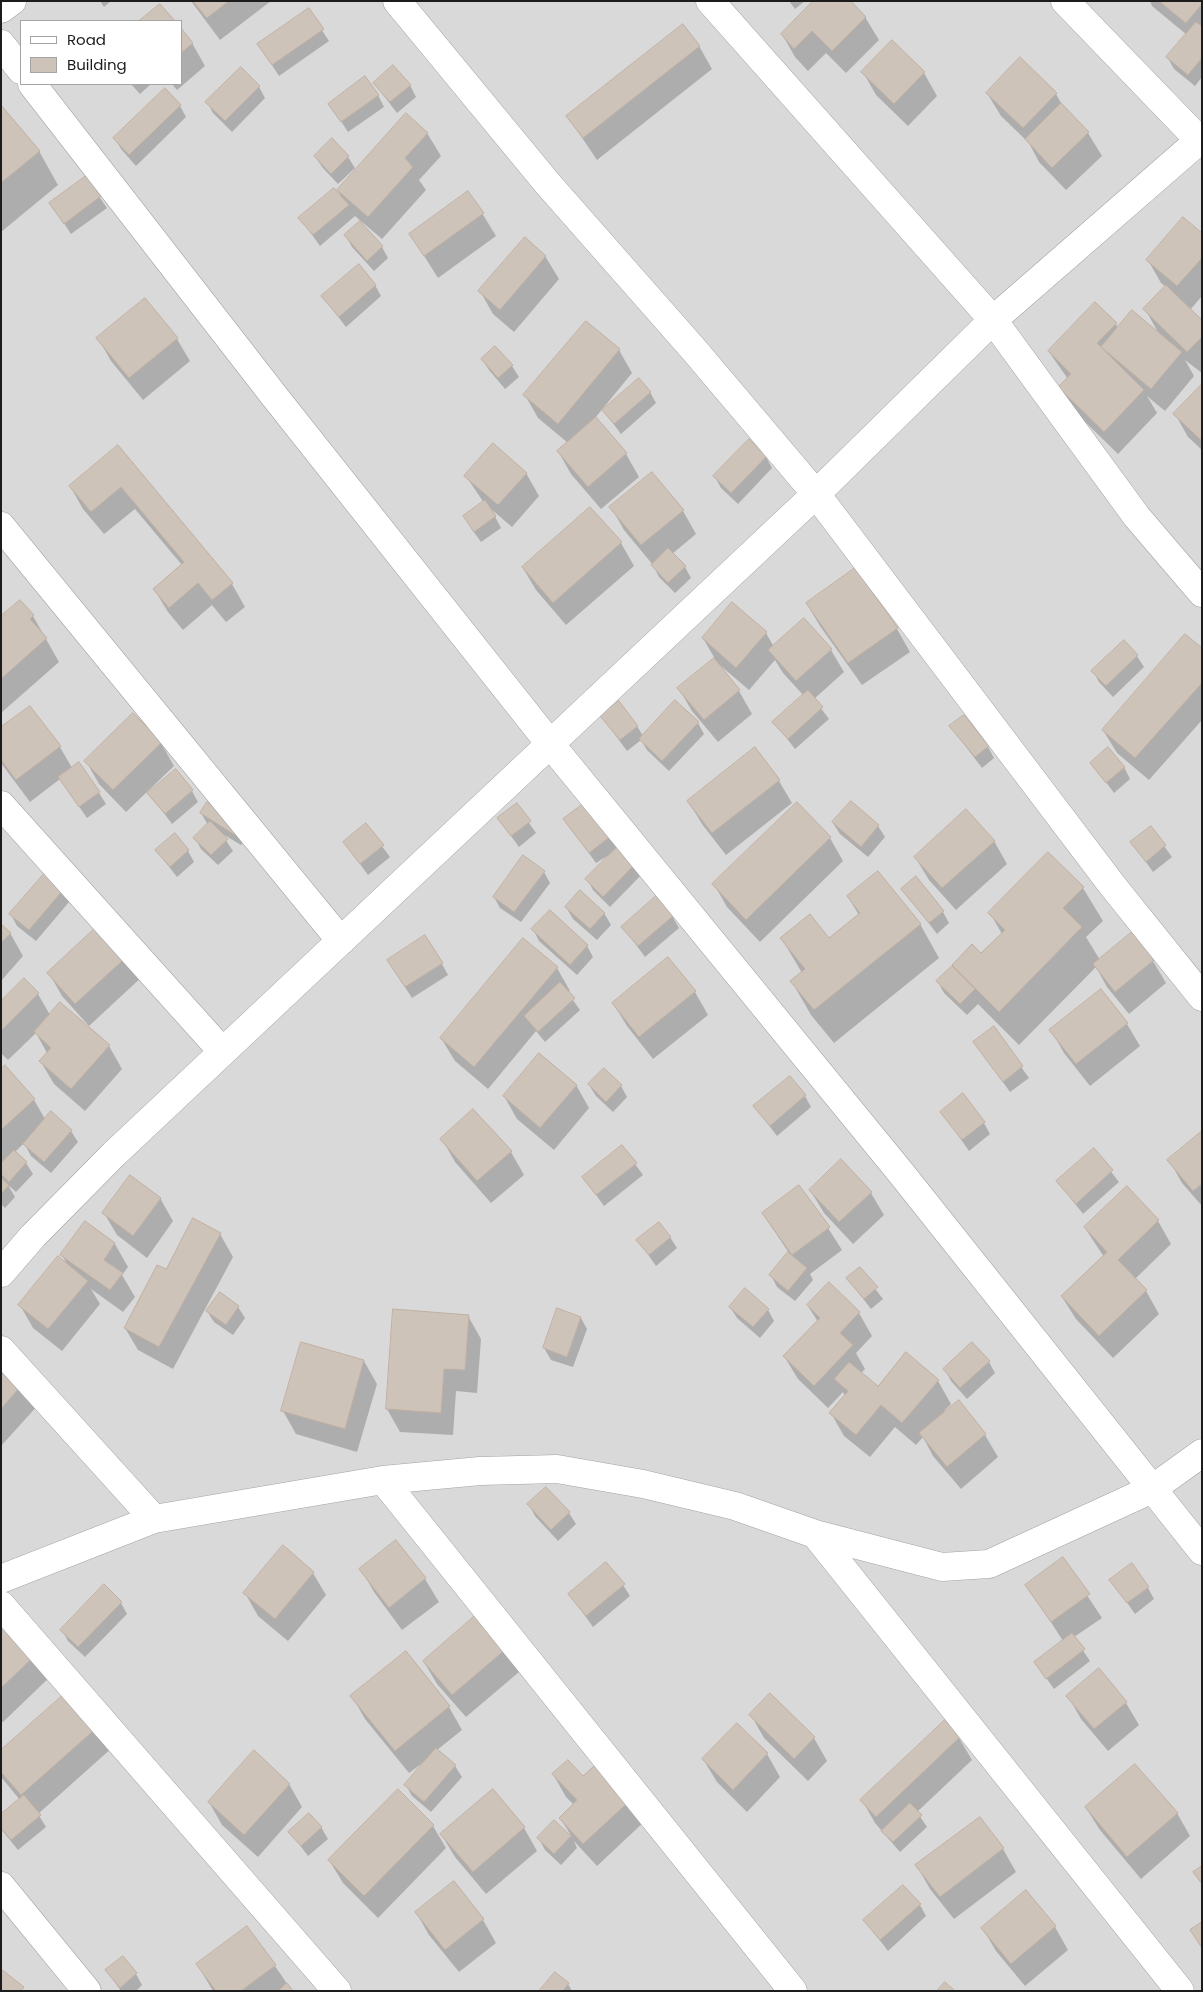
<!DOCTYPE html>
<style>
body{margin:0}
#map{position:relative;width:1203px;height:1992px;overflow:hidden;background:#eeeae0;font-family:Poppins,sans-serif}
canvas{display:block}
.frame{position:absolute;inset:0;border:2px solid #1c1c1c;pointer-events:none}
.legend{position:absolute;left:20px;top:20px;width:162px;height:65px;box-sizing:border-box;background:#fff;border:1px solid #a4a4a4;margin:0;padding:6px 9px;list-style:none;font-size:15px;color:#1c1c1c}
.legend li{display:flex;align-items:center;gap:10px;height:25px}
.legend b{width:25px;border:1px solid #a4a4a4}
</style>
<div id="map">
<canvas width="1203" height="1992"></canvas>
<div class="frame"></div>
<ul class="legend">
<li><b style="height:6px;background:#fff"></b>Road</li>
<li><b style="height:14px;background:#cec3b9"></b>Building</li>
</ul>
</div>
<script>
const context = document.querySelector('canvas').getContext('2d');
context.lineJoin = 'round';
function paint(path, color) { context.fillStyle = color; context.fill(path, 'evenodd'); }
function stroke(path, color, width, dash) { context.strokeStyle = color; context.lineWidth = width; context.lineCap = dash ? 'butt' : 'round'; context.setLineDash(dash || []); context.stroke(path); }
paint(new Path2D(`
 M1 1H1202V1991H1ZM21 21H181V84H21Z`), '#dad9d9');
paint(new Path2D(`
 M100 1H111L104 7Z
 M191 1H271L220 40Z
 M789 1H805L795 9Z
 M1150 1H1202V77L1195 86 1174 69 1168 58 1187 35 1152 6Z
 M308 9 329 41 279 76 259 45Z
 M865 17 879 40 846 73 826 53 808 71 795 57 782 34Z
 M181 30 192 43 205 66 177 90 172 84H181Z
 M699 46 712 69 597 160 568 117Z
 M863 72 924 73 937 96 908 126 876 95Z
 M374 83 410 85 416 97 397 113Z
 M131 84H151L140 94Z
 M259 87 265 98 232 132 213 113 207 102Z
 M987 93 1056 94 1064 108 1088 133 1102 156 1066 190 1039 162 1029 143 1001 116Z
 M378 95 384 107 348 132 330 104Z
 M180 106 186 117 136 166 121 149 115 138Z
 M1 107 39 151 58 185 1 232Z
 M427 133 441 156 419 180 426 190 382 239 355 216 320 246 300 218 342 198 338 190Z
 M315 156 348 157 355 168 338 184 322 167Z
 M86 178 107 208 71 234 51 203Z
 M482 213 496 236 438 278 411 235Z
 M1202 235V296L1190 310 1202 322V373L1185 360 1194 376 1165 411 1147 396 1157 413 1118 454 1073 410 1060 387 1068 379 1049 352 1116 324 1118 329 1159 334 1145 309 1166 287 1161 283 1148 260Z
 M346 236 382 247 388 258 374 271 352 247Z
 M545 256 559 279 514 332 493 314 480 291Z
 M375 285 381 296 346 327 323 297Z
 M98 338 177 339 190 361 143 400 111 361Z
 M495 347 512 366 519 377 505 389 489 370 482 359Z
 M619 350 632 373 595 418 626 454 639 477 601 509 571 474 558 451 568 443 538 418 525 395Z
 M1202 386V450L1188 437 1175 414Z
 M650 392 656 403 621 434 603 410Z
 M117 447 232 584 245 607 226 622 212 605 183 630 168 612 154 589 182 565 135 509 104 534 83 509 70 486Z
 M766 457 772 468 738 504 721 488 715 477Z
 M526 473 539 496 512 527 491 509 501 528 481 542 471 528 484 503 466 476Z
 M652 473 683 511 696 534 672 554 685 567 691 578 675 593 659 577 653 565 624 530 611 507Z
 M590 509 621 543 634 566 566 625 536 590 523 568Z
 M855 570 897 629 910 652 862 685 820 626 807 604Z
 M20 602 33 616 59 662 1 713V618Z
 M766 633 774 647 831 650 844 672 814 699 829 719 795 749 774 722 804 696 783 673 775 660 749 690 715 661 739 691 752 714 718 742 692 711 679 689 715 659 703 638Z
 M1202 650V720L1149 780 1117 753 1103 730Z
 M1137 656 1144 667 1113 697 1099 682 1093 671Z
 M30 707 60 747 72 768 99 793 106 804 87 818 60 779 30 802 1 763V729Z
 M133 715 161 743 174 766 126 812 99 784 86 761Z
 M602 717 637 726 643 736 698 723 704 734 669 771 647 750 641 740 627 751Z
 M951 727 988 747 994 758 982 768Z
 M755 749 779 781 792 803 726 855 702 824 688 801Z
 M1092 763 1124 767 1130 779 1114 793Z
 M192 791 198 802 172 824 149 793Z
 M590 800 646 870 610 907 593 890 587 879 614 852 596 863 565 820Z
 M516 804 536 833 519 847 498 818Z
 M201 813 247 836 241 845 221 833 233 851 218 865 201 849 195 838 208 825Z
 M833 823 878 826 885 837 868 857 840 834Z
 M366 825 390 857 368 875 344 842Z
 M1151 828 1172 857 1153 872 1132 842Z
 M830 838 843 861 760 942 727 907 714 884Z
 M994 841 1007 864 956 910 929 880 915 857Z
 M156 850 188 851 194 862 177 877Z
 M1048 854 1083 888 1103 921 1086 937 1100 960 1153 961 1166 983 1129 1014 1107 987 1096 967 1019 1045 978 1004 967 1015 944 993 938 982 958 974 953 965 981 955 1002 934 990 913Z
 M51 868 75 895 36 941 17 926 11 914Z
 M544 872 550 883 521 922 500 908 494 897Z
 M903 889 943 912 949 923 937 934Z
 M848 897 920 924 939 958 834 1043 811 1015 792 982 802 973 782 939 829 940 859 915Z
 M566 907 604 913 611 925 597 940 573 919Z
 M672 916 679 928 645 957 623 927Z
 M104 922 144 975 89 1026 62 996 49 973Z
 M1 926 10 933 23 956 1 981Z
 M533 929 587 946 593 957 577 975 539 941Z
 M668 959 695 992 708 1015 653 1059 627 1026 613 1003Z
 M442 964 448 975 412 998 395 972Z
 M557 968 570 991 568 993 580 1010 545 1042 536 1031 488 1089 455 1061 441 1038Z
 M24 980 38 994 50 1015 109 1046 122 1069 85 1111 54 1084 41 1062 47 1053 36 1033 8 1060 1 1053V1002Z
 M1127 1024 1140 1046 1090 1086 1064 1053 1051 1030Z
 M993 1028 1029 1078 1010 1092 975 1042Z
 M5 1067 34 1100 45 1119 71 1131 78 1142 51 1173 31 1156 24 1143 15 1152 26 1163 33 1174 16 1192 8 1185 15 1197 5 1208 1 1204V1180L5 1183 1 1176V1070Z
 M576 1085 589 1108 554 1150 517 1119 504 1096Z
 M589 1085 621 1086 627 1097 613 1112 596 1096Z
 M805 1096 811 1107 777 1136 755 1107Z
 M942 1112 984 1123 990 1134 969 1151Z
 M1202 1132V1206L1182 1183 1169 1160Z
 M442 1139 511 1152 524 1175 491 1203 455 1162Z
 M622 1146 643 1175 604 1206 583 1177Z
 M1094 1150 1119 1182 1083 1214 1058 1182Z
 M810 1190 871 1193 884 1215 853 1244 824 1213Z
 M160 1198 173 1221 147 1258 117 1235 104 1213Z
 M763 1214 828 1228 842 1250 810 1274 813 1280 795 1301 777 1287 771 1275 789 1253Z
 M1158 1221 1171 1244 1135 1279 1146 1291 1159 1314 1113 1358 1076 1319 1062 1297 1104 1257 1085 1228Z
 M85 1223 115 1244 128 1267 122 1275 135 1297 123 1312 91 1289 100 1304 62 1351 33 1328 20 1305 68 1266 62 1255Z
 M220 1234 233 1257 173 1369 138 1350 125 1328 166 1271Z
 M670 1237 677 1248 656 1266 638 1240Z
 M860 1269 883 1299 871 1309 848 1279Z
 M808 1306 859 1313 872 1336 856 1353 865 1369 861 1373 878 1388 938 1381 951 1404 944 1411 985 1435 998 1457 961 1489 933 1456 923 1437 916 1445 895 1427 870 1457 844 1436 831 1413 845 1396 843 1392 828 1408 798 1379 784 1356 818 1322Z
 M238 1307 245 1318 233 1335 214 1322 207 1311Z
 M730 1307 768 1310 774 1321 760 1338 737 1318Z
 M394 1311 468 1316 481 1339 477 1393 456 1391 453 1435 400 1432 387 1409Z
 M581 1318 587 1329 573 1367 551 1360 544 1348Z
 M1 1360 39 1404 1 1446Z
 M364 1361 377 1384 357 1452 296 1434 283 1411Z
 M989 1362 995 1373 967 1399 951 1381 945 1369Z
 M546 1488 569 1513 576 1524 558 1541 535 1516 529 1504Z
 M396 1542 425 1579 439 1602 402 1630 374 1592 361 1569Z
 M1063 1559 1102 1618 1074 1637 1090 1661 1054 1689 1035 1662 1063 1641 1027 1585Z
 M313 1573 326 1595 288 1641 258 1616 245 1593Z
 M1111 1580 1148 1588 1154 1599 1135 1614Z
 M623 1585 630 1596 593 1627 570 1595Z
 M121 1603 127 1614 85 1657 68 1641 62 1630Z
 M1 1620 53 1674 3 1722 1 1721Z
 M505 1650 519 1672 466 1717 437 1684 424 1662Z
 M406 1653 449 1707 462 1730 437 1750 455 1766 462 1777 431 1812 412 1796 406 1785 428 1759 409 1773 365 1719 352 1696Z
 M70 1691 113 1747 38 1814 46 1827 18 1850 1 1829V1816L20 1800 1 1777V1752Z
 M770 1695 814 1738 827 1761 808 1781 764 1738 751 1715Z
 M1068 1696 1126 1703 1139 1725 1108 1751 1081 1719Z
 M737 1725 767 1754 780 1777 747 1812 717 1782 703 1759Z
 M959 1738 972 1760 917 1812 927 1827 900 1852 875 1823 862 1800Z
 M600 1762 646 1820 597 1866 574 1841 577 1848 561 1865 545 1850 539 1839 554 1822 572 1837 560 1818 574 1805 566 1797 553 1774 583 1778Z
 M289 1784 302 1807 258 1857 222 1825 209 1802Z
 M492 1790 524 1828 537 1851 486 1894 455 1857 441 1834Z
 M1086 1808 1177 1813 1190 1836 1141 1879 1100 1830Z
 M979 1818 1003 1849 1016 1872 954 1919 930 1889 917 1866Z
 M433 1826 446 1848 378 1918 343 1883 329 1860Z
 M321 1827 328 1839 308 1856 290 1832Z
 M1025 1892 1055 1927 1068 1950 1025 1986 996 1951 983 1929Z
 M920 1905 926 1916 888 1951 865 1921Z
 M416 1912 483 1920 496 1943 459 1972 429 1935Z
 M197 1964 275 1966 292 1991H213Z
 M107 1971 136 1974 142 1985 136 1991H121Z
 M556 1974 568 1984 572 1991H541Z`), '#0003');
const building = new Path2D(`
 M193 1H229L207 18Z
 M813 1H851L866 17 832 51 812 31 794 49 781 34Z
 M1159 1H1202V4L1186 23Z
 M160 4 175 21H139Z
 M309 8 324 29 272 65 257 44Z
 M1196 22 1202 26V58L1188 75 1166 57Z
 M683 24 700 46 583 138 566 116Z
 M181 28 193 43 181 53Z
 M892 40 925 72 894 104 861 72Z
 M1020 57 1057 93 1023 128 986 93Z
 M393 65 411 85 390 102 373 83Z
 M241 67 260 86 225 121 205 102Z
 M365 76 379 95 341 122 328 104Z
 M165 88 181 105 129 155 113 138Z
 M1061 103 1089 132 1052 168 1025 139Z
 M1 105 40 151 1 183Z
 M406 113 428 133 405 158 413 167 368 217 337 190Z
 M332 138 349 156 331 174 314 156Z
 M86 176 101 196 64 224 49 203Z
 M334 188 349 205 313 235 298 218Z
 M468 191 484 213 424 256 409 234Z
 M1183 217 1202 233V258L1177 286 1146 260Z
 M360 221 383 246 367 261 344 235Z
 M525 237 546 256 500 310 478 291Z
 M359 264 376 285 339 317 321 296Z
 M1166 285 1202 320V337L1187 352 1143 309Z
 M145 298 178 338 129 378 96 338Z
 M1095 302 1117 323 1097 343 1144 390 1104 432 1058 387 1071 374 1048 351Z
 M1132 310 1182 352 1151 389 1101 347Z
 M586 321 620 349 558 424 523 395Z
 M495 346 513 365 498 378 481 359Z
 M639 378 651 392 614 424 602 410Z
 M1202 384V441L1173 414Z
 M596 417 627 453 588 487 557 451Z
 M749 439 767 456 731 493 713 476Z
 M493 443 527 473 498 505 464 476Z
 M118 445 233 583 212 600 198 583 169 608 153 589 184 562 121 487 91 512 69 486Z
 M652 472 684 510 641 545 609 507Z
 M485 500 496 516 474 532 463 516Z
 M590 507 622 542 553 603 522 567Z
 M668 548 686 566 668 583 651 565Z
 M855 568 898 628 848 663 806 603Z
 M20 600 34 615 30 619 47 638 1 679V616Z
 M732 602 767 632 736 668 702 638Z
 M804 618 832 649 796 681 768 650Z
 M1185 634 1202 648V683L1135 758 1102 730Z
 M1124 640 1138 655 1106 686 1091 671Z
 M714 658 740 690 704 720 677 688Z
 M808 690 823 707 788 739 772 722Z
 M675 700 699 722 662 761 639 739Z
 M619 701 638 726 620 740 600 716Z
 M30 706 61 746 16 780 1 760V727Z
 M133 713 162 742 113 790 84 761Z
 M964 715 989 746 975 757 949 726Z
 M755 747 780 780 712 833 687 801Z
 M1108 747 1125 767 1106 783 1090 763Z
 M79 762 100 792 79 807 58 777Z
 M176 769 193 790 165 814 147 793Z
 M590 799 616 832 589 853 563 819Z
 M851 801 879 825 861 847 832 822Z
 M207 802 242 824 235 835 200 813Z
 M797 802 831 837 746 920 712 884Z
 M517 803 531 821 511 836 497 818Z
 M966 809 995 841 942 888 914 857Z
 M210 821 228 839 211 855 193 838Z
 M366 823 384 845 360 864 343 842Z
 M1151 826 1166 845 1146 862 1130 842Z
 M175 833 189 850 170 867 155 850Z
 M623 841 641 858 603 897 585 879Z
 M1048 852 1084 887 1063 908 1082 927 999 1012 952 965 972 944 981 953 1005 930 988 913Z
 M523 855 545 871 514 912 493 897Z
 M51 866 70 882 29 930 9 914Z
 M878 871 921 924 814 1010 790 981 805 969 780 938 810 914 829 938 860 913 847 896Z
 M916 876 944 911 929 923 901 889Z
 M580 890 605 913 590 929 565 907Z
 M656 896 673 916 638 946 621 927Z
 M550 910 588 945 570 965 531 929Z
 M104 920 132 952 75 1004 47 973Z
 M1 924 11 933 1 943Z
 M1132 932 1154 960 1115 992 1093 964Z
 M425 935 443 963 405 987 387 960Z
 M523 938 558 967 474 1067 440 1038Z
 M668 957 696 991 639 1037 612 1003Z
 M952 966 975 989 960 1004 936 981Z
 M24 978 39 993 1 1031V1001Z
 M560 982 575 998 538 1032 524 1016Z
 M1101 989 1128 1023 1076 1064 1049 1030Z
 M60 1002 110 1045 71 1089 39 1061 51 1048 34 1032Z
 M994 1026 1023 1066 1003 1082 973 1042Z
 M539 1053 577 1085 540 1128 503 1096Z
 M5 1065 35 1099 1 1130V1069Z
 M604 1068 622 1085 606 1102 588 1084Z
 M790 1076 806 1095 770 1126 753 1106Z
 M963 1093 985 1122 962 1140 940 1112Z
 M473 1109 512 1151 477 1181 440 1139Z
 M51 1111 72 1130 44 1162 23 1144Z
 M1202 1131V1184L1193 1191 1167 1160Z
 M622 1145 637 1163 596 1195 582 1177Z
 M1094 1148 1113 1170 1076 1204 1056 1181Z
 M14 1150 27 1162 9 1182 1 1174V1163Z
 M841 1159 872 1192 839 1222 809 1190Z
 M130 1175 161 1198 133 1236 102 1213Z
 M1 1178 9 1185 1 1194Z
 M799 1185 830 1227 792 1255 762 1213Z
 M1127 1186 1159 1220 1118 1260 1147 1290 1099 1336 1061 1296 1107 1252 1084 1227Z
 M193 1218 221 1233 159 1347 124 1328 157 1265 166 1269Z
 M85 1221 115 1243 104 1260 123 1273 110 1290 60 1255Z
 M659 1222 671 1237 649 1255 636 1240Z
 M788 1252 807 1268 788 1291 769 1275Z
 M58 1256 88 1281 48 1329 18 1305Z
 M860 1267 878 1287 864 1299 846 1278Z
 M829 1282 860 1312 840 1333 853 1345 814 1386 783 1356 820 1318 807 1305Z
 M745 1288 769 1309 753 1327 729 1307Z
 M220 1292 239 1306 226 1325 206 1311Z
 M557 1308 581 1317 567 1357 543 1348Z
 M393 1309 469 1315 465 1370 444 1369 441 1413 386 1409Z
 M301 1342 364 1360 345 1429 281 1411Z
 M972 1342 990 1361 960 1388 943 1369Z
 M906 1352 939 1380 902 1423 881 1405 856 1435 829 1413 848 1391 834 1379 849 1362 878 1386Z
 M1 1359 26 1380 1 1409Z
 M959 1400 986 1434 947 1467 919 1433Z
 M546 1487 570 1512 551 1530 527 1504Z
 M396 1540 426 1578 389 1608 359 1569Z
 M283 1545 314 1572 275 1619 243 1593Z
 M1063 1557 1090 1594 1051 1622 1025 1585Z
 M606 1562 625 1584 586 1616 568 1594Z
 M1132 1563 1149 1587 1127 1603 1109 1580Z
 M104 1584 122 1602 78 1647 60 1630Z
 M477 1614 506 1649 452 1695 423 1661Z
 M1 1618 41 1650 1 1688Z
 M1072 1633 1085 1649 1046 1679 1034 1662Z
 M406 1651 450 1706 395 1751 350 1696Z
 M1099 1668 1127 1702 1094 1729 1066 1696Z
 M70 1689 101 1724 21 1795 1 1772V1750Z
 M770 1693 815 1737 794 1759 749 1715Z
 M945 1720 960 1737 876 1817 860 1800Z
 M737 1723 768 1753 733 1790 702 1759Z
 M436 1748 456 1765 424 1802 404 1785Z
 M254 1750 290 1784 244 1835 208 1802Z
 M568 1760 583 1776 601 1760 634 1797 583 1844 559 1818 577 1800 552 1774Z
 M1135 1764 1178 1813 1127 1857 1085 1807Z
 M398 1789 434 1825 364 1896 328 1860Z
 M493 1789 525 1827 473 1872 440 1834Z
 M24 1795 41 1815 11 1840 1 1828V1814Z
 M910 1803 922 1815 893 1842 881 1831Z
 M309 1813 322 1827 301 1846 288 1832Z
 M980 1817 1004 1848 940 1897 915 1865Z
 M554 1820 571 1836 554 1854 537 1838Z
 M1202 1866V1884L1193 1872Z
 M454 1881 484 1919 445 1950 415 1912Z
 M903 1885 921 1904 880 1940 863 1920Z
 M1026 1890 1056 1926 1011 1964 981 1928Z
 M1202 1922V1948L1190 1930Z
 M247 1926 276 1965 241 1991H216L196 1964Z
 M123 1956 137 1973 120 1988 105 1970Z
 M1 1969 24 1987 21 1991H1Z
 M555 1972 569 1983 563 1991H539Z
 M945 1982 955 1991H937Z
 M287 1983 293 1991H278Z`);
paint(building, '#cec3b9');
stroke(building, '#c1b0a2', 1);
const minor = new Path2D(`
 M397 1 548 184 695 351 816 494 1112 885 1202 997
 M710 1 993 320 1137 517 1202 593
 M1065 1 1202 143
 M1 9 12 1
 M1 44 21 70
 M32 84 275 397 551 745 901 1173 1202 1551
 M1 526 341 941
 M1 805 222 1051
 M1 1273 33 1236 114 1154 816 494 993 320 1202 138
 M1 1350 154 1519
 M383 1480 793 1991
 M815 1534 1180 1991
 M1 1579 154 1519 383 1480 480 1471 557 1469 643 1484 735 1506 815 1534 942 1567 989 1564 1152 1489 1202 1453
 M1 1605 337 1991
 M1 1886 87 1991`);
stroke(minor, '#a3a3a3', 29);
stroke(minor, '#fff', 28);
</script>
